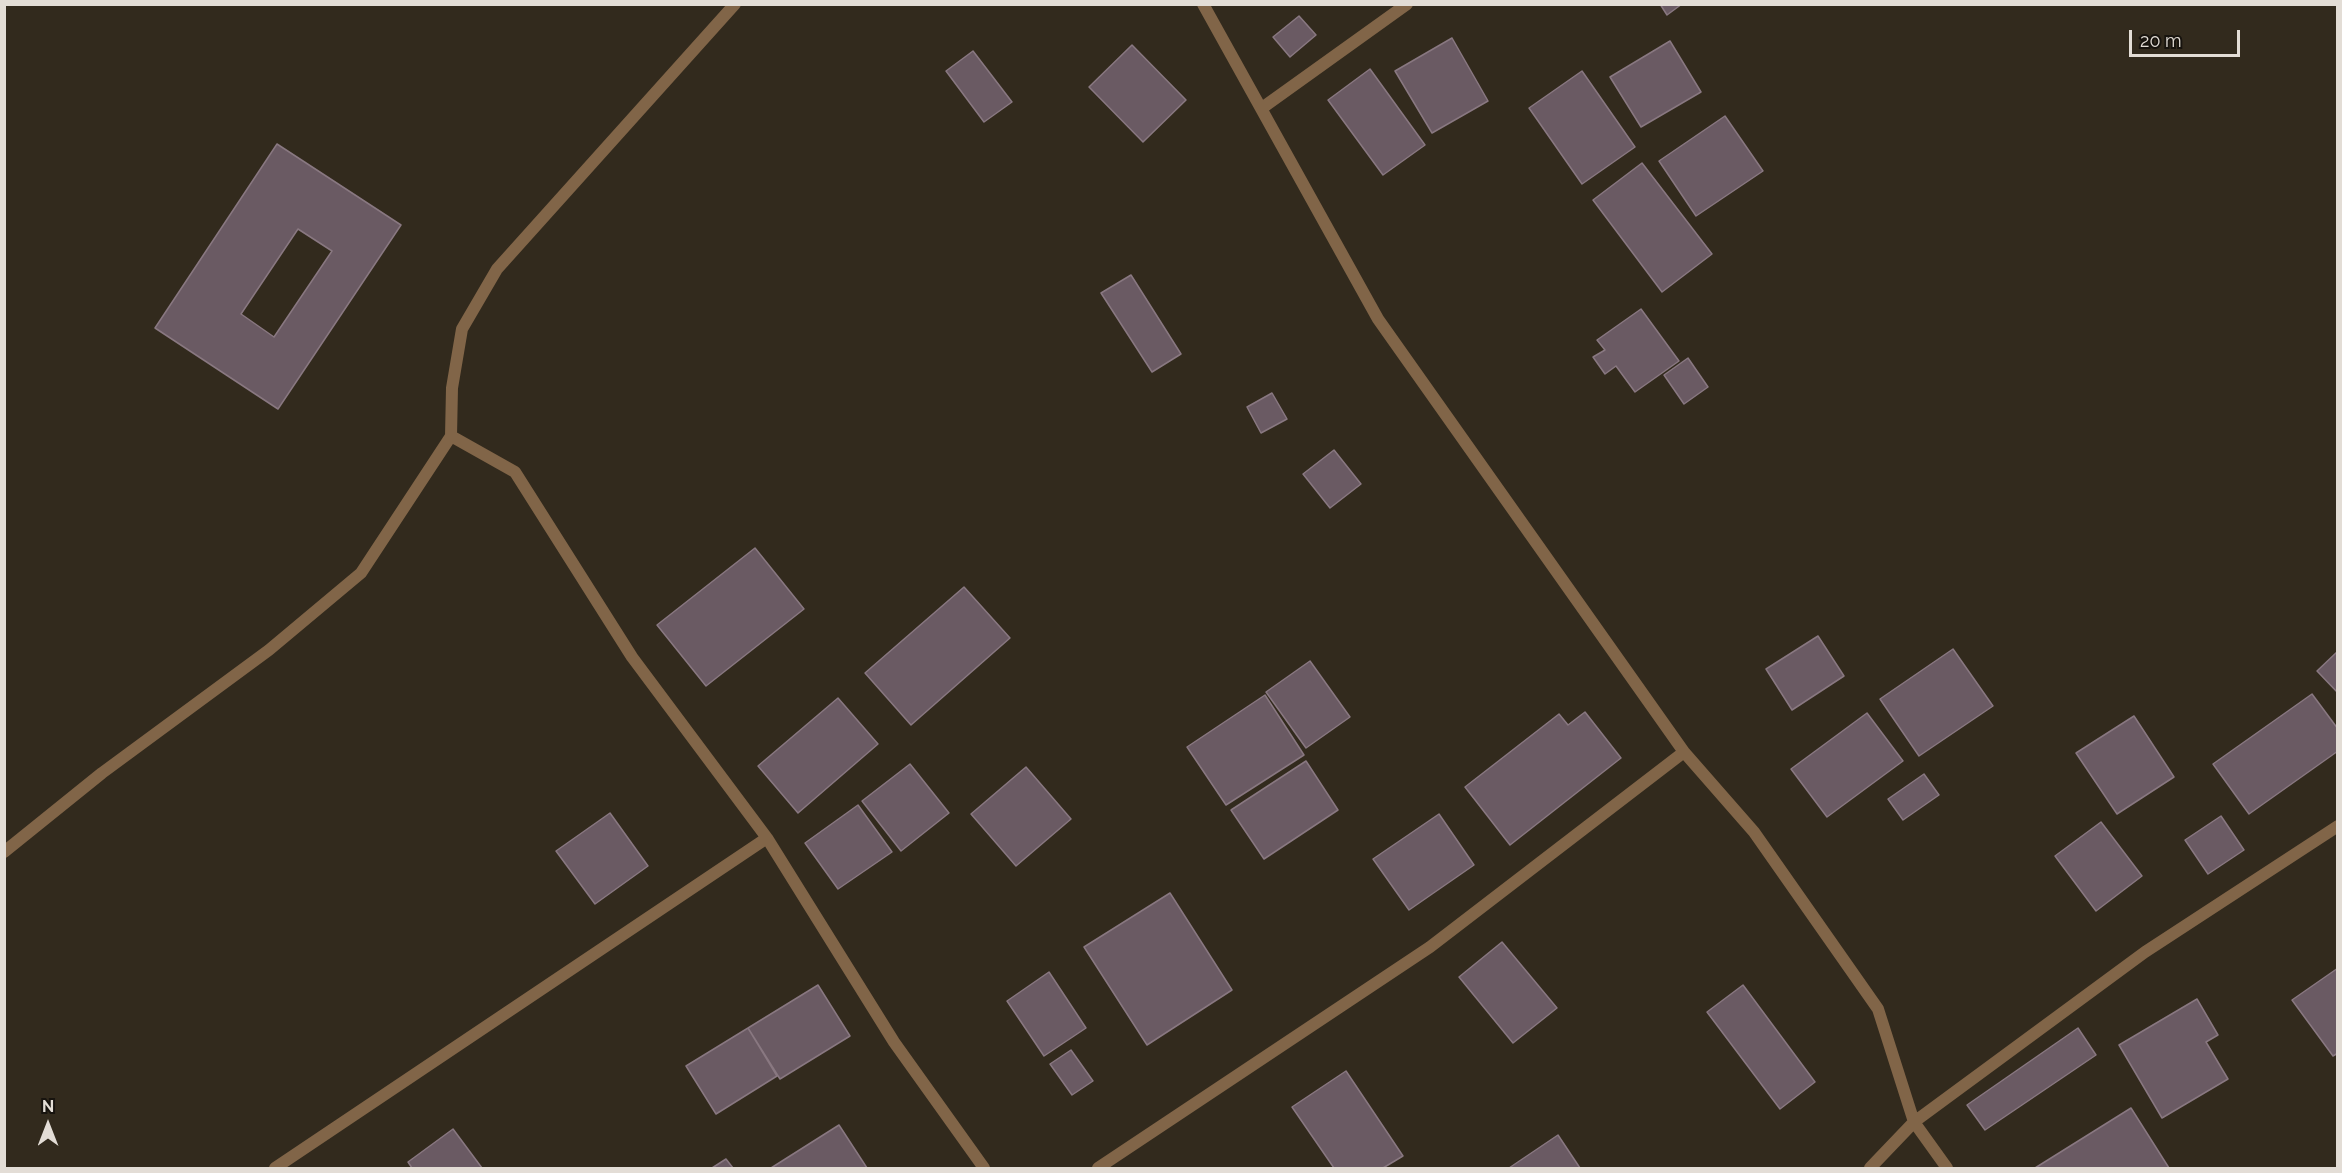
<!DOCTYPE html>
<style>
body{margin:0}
#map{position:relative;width:2342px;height:1173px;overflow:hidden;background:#322a1d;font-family:Raleway,sans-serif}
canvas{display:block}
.frame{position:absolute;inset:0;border:6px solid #e3ddd6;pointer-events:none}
.north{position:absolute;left:18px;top:1095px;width:60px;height:60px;-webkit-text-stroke:4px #17130e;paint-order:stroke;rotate:0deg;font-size:16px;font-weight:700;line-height:24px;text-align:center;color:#e3ddd6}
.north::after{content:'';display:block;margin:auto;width:21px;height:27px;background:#e3ddd6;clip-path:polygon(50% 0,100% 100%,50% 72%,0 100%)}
.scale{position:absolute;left:2129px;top:30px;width:111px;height:27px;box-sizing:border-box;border:3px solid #e3ddd6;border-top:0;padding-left:8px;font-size:18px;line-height:21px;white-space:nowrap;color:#e3ddd6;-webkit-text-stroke:4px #17130e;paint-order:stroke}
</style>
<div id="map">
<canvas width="2342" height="1173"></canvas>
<div class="frame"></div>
<div class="north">N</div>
<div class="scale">20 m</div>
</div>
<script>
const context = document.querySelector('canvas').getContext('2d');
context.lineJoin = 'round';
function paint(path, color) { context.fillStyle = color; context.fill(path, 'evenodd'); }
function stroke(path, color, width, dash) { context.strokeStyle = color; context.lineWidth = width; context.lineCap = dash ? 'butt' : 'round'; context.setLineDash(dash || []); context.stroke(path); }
const building = new Path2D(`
 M1660 4H1682L1667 15Z
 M1299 16 1316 35 1290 57 1273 37Z
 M1452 38 1488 101 1432 133 1395 71Z
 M1670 41 1701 92 1641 127 1610 77Z
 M1132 45 1186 100 1143 142 1089 87Z
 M973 51 1012 102 984 122 946 71Z
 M1370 69 1425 145 1383 175 1328 100Z
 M1582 71 1635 147 1582 184 1529 108Z
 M1725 116 1763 171 1696 216 1659 161Z
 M277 144 401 225 278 409 155 328ZM298 229 332 251 274 337 241 314Z
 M1642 163 1712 254 1662 292 1593 200Z
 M1131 275 1181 354 1152 372 1101 293Z
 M1641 309 1679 361 1635 392 1616 366 1605 374 1593 357 1605 350 1597 340Z
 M1688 358 1708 387 1684 404 1664 375Z
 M1272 393 1287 419 1261 433 1247 407Z
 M1334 450 1361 484 1330 508 1303 474Z
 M755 548 804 609 706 686 657 625Z
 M964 587 1010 638 911 725 865 673Z
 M1818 636 1844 676 1792 710 1766 669Z
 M1953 649 1993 706 1919 756 1880 699Z
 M2338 651V693L2317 671Z
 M1310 661 1350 717 1306 748 1266 692Z
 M2312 694 2338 729V751L2249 814 2213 764Z
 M1265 695 1304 755 1226 805 1187 747Z
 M838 698 878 744 798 813 758 766Z
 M1585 712 1621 758 1510 845 1465 787 1559 714 1568 725Z
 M1867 713 1903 761 1827 817 1791 769Z
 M2134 716 2174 777 2117 814 2076 753Z
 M1306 761 1338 810 1264 859 1231 810Z
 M910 764 949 813 901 851 862 801Z
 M1026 767 1071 819 1016 866 971 814Z
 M1924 774 1939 795 1903 820 1888 799Z
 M858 805 892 852 838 889 805 843Z
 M610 813 648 866 595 904 556 851Z
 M1439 814 1474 865 1409 910 1373 859Z
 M2221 816 2244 850 2208 874 2185 840Z
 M2101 822 2142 876 2096 911 2055 856Z
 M1170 893 1232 990 1147 1045 1084 947Z
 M1502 942 1557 1008 1513 1043 1459 977Z
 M2338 968V1053L2333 1056 2292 1000Z
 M1049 972 1086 1028 1044 1056 1007 1001Z
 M818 985 850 1036 780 1079 748 1028Z
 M1743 985 1815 1082 1780 1109 1707 1012Z
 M2197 999 2218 1035 2206 1042 2228 1079 2162 1118 2119 1045Z
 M748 1028 777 1076 716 1114 686 1066Z
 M2078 1028 2096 1055 1985 1130 1967 1105Z
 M1071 1050 1093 1081 1072 1095 1050 1064Z
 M1346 1071 1403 1156 1383 1168H1334L1292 1107Z
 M2131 1108 2169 1168H2035Z
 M839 1125 867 1168H771Z
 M453 1129 482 1168H412L408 1162Z
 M1558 1135 1580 1168H1509Z
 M726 1159 733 1168H712Z`);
paint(building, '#6a5a63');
stroke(building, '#897881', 1.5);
stroke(new Path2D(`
 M1203 4 1378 319 1684 752 1754 832 1878 1009 1914 1122 1947 1168
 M1262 108 1407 4
 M451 436 515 472 632 657 767 838 894 1042 984 1168
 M4 852 102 773 269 650 361 573 451 436 452 388 462 329 497 269 735 4
 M275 1168 767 838
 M1098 1168 1430 947 1684 752
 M1870 1168 1914 1122 2145 952 2338 826`), '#816548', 12);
</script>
